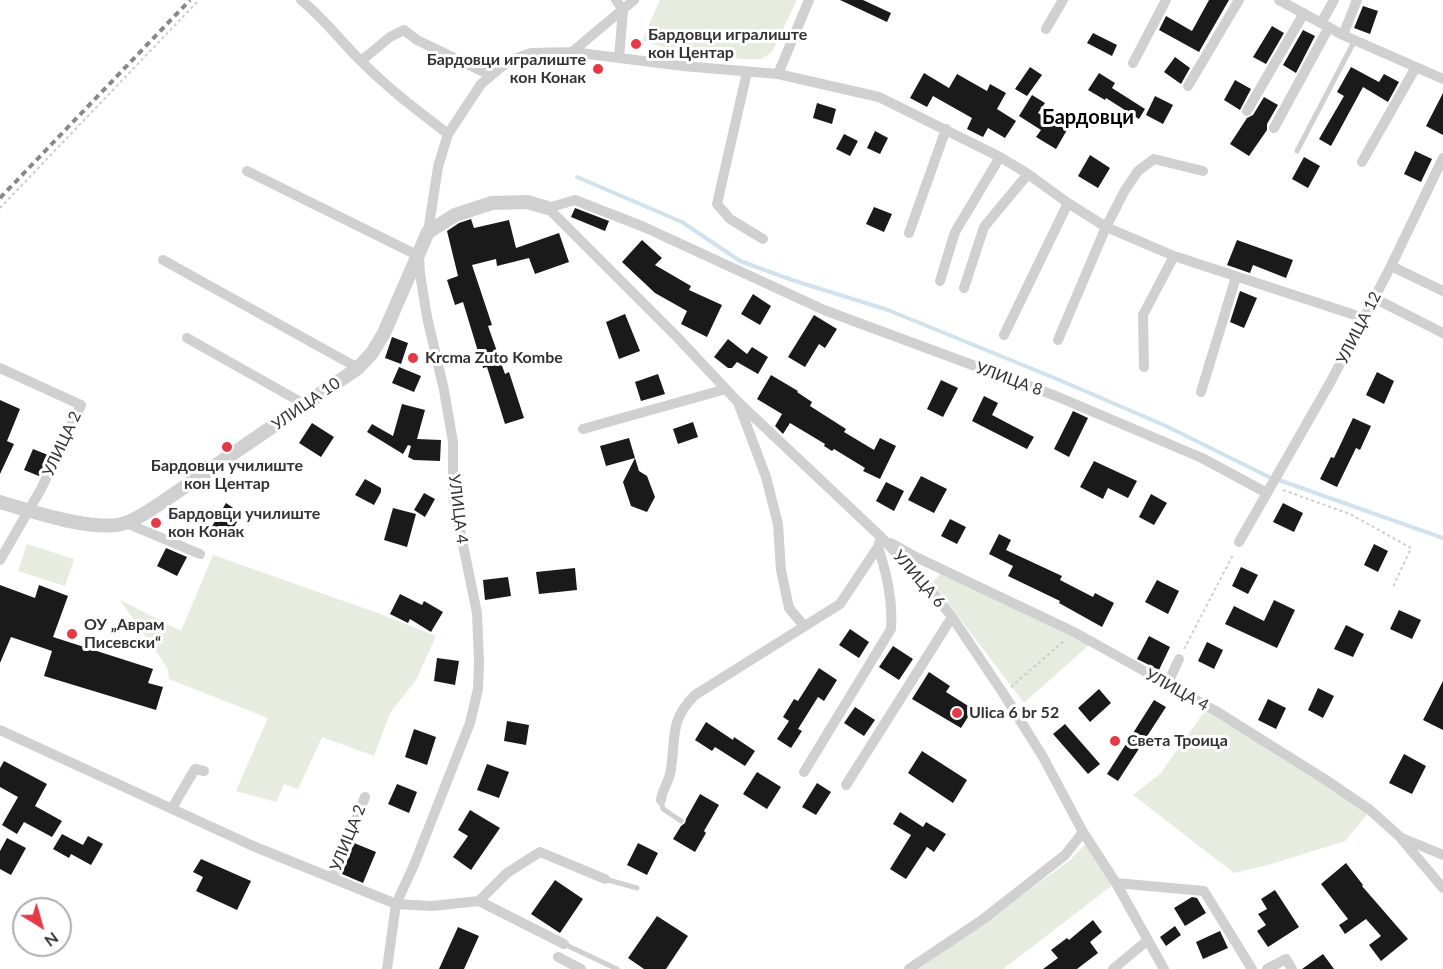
<!DOCTYPE html>
<meta charset="utf-8">
<style>
body{margin:0}
#map{position:relative;width:1443px;height:969px;overflow:hidden;background:#fff;font-family:Lato,sans-serif}
canvas{display:block}
.north{position:absolute;left:12px;top:897px;width:60px;height:60px;box-sizing:border-box;background:#fff;border:2px solid #adadad;border-radius:50%;rotate:143deg;font-size:16px;font-weight:700;line-height:24px;text-align:center;color:#333}
.north::after{content:'';display:block;margin:auto;width:21px;height:27px;background:#e63946;clip-path:polygon(50% 0,100% 100%,50% 72%,0 100%)}
</style>
<div id="map">
<canvas width="1443" height="969"></canvas>
<div class="north">N</div>
</div>
<script>
const context = document.querySelector('canvas').getContext('2d');
context.lineJoin = 'round';
function paint(path, color) { context.fillStyle = color; context.fill(path, 'evenodd'); }
function stroke(path, color, width, dash) { context.strokeStyle = color; context.lineWidth = width; context.lineCap = dash ? 'butt' : 'round'; context.setLineDash(dash || []); context.stroke(path); }
function write(font, color, halo, rows, align = 'center') {
  context.font = font + ' Lato,sans-serif'; context.lineWidth = 6; context.setLineDash([]); context.textBaseline = 'middle'; context.strokeStyle = halo; context.fillStyle = color; for (const [text, x, y, turn = 0] of rows) {
    context.save(); context.translate(x, y); context.rotate((+turn || 0) * Math.PI / 180); context.textAlign = isNaN(turn) ? turn : align; if (halo) context.strokeText(text, 0, 0); context.fillText(text, 0, 0); context.restore();
  }
}
paint(new Path2D(`
 M660 0H797L772 52 762 59H743L663 47 642 41Z
 M27 544 74 559 65 586 18 571Z
 M213 555 375 612 436 636 416 680 390 713 374 756 322 737 298 789 284 784 276 802 236 791 268 718 169 679 168 669 120 600 181 631Z
 M943 572 1089 645 1024 703 932 582Z
 M1207 708 1369 812 1345 841 1268 865 1234 873 1133 795 1160 774Z
 M1086 844 1114 884 1003 969H919L1068 862Z`), '#e6ecdf');
stroke(new Path2D(`
 M577 177 682 222 740 261 792 280 888 310 1057 379 1166 426 1269 477
 M1279 480 1443 538`), '#cfe2ee', 4);
paint(new Path2D(`
 M840 0H863L891 13 887 22Z
 M1209 0H1229L1199 52 1159 30 1166 16 1192 31Z
 M1363 6 1378 11 1370 34 1354 28Z
 M1272 26 1284 33 1266 64 1253 57Z
 M1303 30 1315 36 1296 73 1283 65Z
 M1093 33 1117 45 1112 56 1087 43Z
 M1175 57 1190 68 1181 84 1164 72Z
 M1030 67 1042 75 1027 96 1015 89Z
 M1351 67 1379 82 1384 74 1399 82 1388 102 1363 87 1331 146 1319 139 1344 96 1337 92Z
 M924 73 949 88 957 74 987 91 990 84 1006 93 997 109 1016 121 1005 138 988 128 983 137 967 129 972 118 933 96 927 107 910 98Z
 M1099 73 1115 83 1112 88 1145 109 1139 119 1106 98 1105 100 1088 90Z
 M1235 80 1251 89 1240 110 1224 100Z
 M1443 93V135L1426 126Z
 M1032 95 1045 103 1038 113 1067 130 1056 149 1036 137 1041 130 1019 116Z
 M1155 96 1173 105 1163 124 1146 115Z
 M1264 97 1278 105 1267 124V130L1249 156 1230 144 1247 118 1253 115Z
 M817 103 836 109 832 124 813 118Z
 M875 131 888 138 880 154 867 148Z
 M844 134 858 141 850 156 836 149Z
 M1415 151 1432 159 1421 182 1404 174Z
 M1090 155 1110 168 1098 188 1078 176Z
 M1304 157 1320 166 1308 188 1292 179Z
 M874 207 892 214 884 232 866 224Z
 M575 208 609 221 605 231 571 217Z
 M471 219 474 228 509 220 516 248 559 233 569 262 535 274 529 258 497 266 496 259 472 265 492 325 488 326 505 374 509 372 524 418 505 424 487 367 483 368 463 302 455 305 447 280 458 276 447 231 459 223Z
 M642 240 662 258 655 265 691 286 689 290 722 305 707 337 681 324 687 311 655 293 622 262Z
 M1237 240 1293 260 1286 278 1253 265 1250 273 1227 265Z
 M1240 291 1257 298 1244 328 1230 322Z
 M753 294 771 306 760 325 741 314Z
 M625 314 640 351 619 359 606 322Z
 M814 315 837 329 825 348 819 344 805 367 788 357Z
 M392 337 408 343 401 364 385 358Z
 M728 339 747 354 752 347 768 357 758 374 737 362 732 368H728L714 357Z
 M399 367 421 376 414 392 392 383Z
 M1377 372 1394 381 1384 404 1366 395Z
 M658 374 665 394 641 401 635 382Z
 M771 375 798 391 797 392 812 402 810 406 846 429 844 432 874 450 880 438 896 446 880 479 863 471 865 468 834 449 832 451 824 446 825 444 790 423 783 434 775 426 782 414 757 399Z
 M941 380 958 388 943 417 927 409Z
 M984 396 998 403 992 415 1034 437 1027 449 972 421Z
 M0 400 20 409 7 441 14 444 0 474Z
 M402 404 425 410 417 439 441 440 440 461 414 460 408 457 411 446 408 445 403 454 367 432 372 424 393 436Z
 M1073 411 1088 418 1069 457 1054 449Z
 M1353 418 1371 426 1360 450 1356 448 1337 487 1320 479 1331 457 1334 458Z
 M693 422 698 437 678 444 673 429Z
 M312 423 334 437 321 457 299 443Z
 M629 438 635 458 606 466 600 446Z
 M33 449 48 455 39 476 24 470Z
 M635 458 639 471 647 476 655 497 647 512 631 506 623 482Z
 M1094 461 1137 481 1128 498 1108 488 1103 499 1080 487Z
 M921 476 947 489 934 513 908 500Z
 M365 479 381 488V492L374 505 355 495Z
 M886 482 904 491 894 511 876 501Z
 M424 493 435 499 425 517 414 510Z
 M1151 494 1167 503 1154 525 1139 517Z
 M226 503 242 514 227 538 211 528Z
 M1283 503 1303 513 1294 532 1273 522Z
 M393 508 416 514 407 547 384 540Z
 M950 519 966 527 957 544 941 536Z
 M999 534 1011 540 1006 550 1062 576 1060 580 1093 597 1095 593 1114 603 1102 627 1059 603 1060 601 1008 576 1013 566 989 554Z
 M1374 544 1388 551 1378 572 1364 565Z
 M166 548 187 557 177 576 157 566Z
 M1241 567 1258 575 1248 594 1232 586Z
 M575 568 577 590 539 594 536 572Z
 M508 577 511 596 485 600 483 580Z
 M1157 580 1179 591 1168 614 1145 602Z
 M0 585 35 598 39 585 68 596 53 637 153 669 148 683 163 687 156 710 44 676 52 651 11 637 0 663Z
 M400 594 422 605 424 601 443 612 431 632 410 619 408 623 390 614Z
 M1274 600 1295 610 1277 648 1225 624 1234 606 1264 621Z
 M1399 610 1421 620 1412 639 1390 629Z
 M1346 625 1364 634 1353 657 1334 649Z
 M850 629 869 642 859 658 839 645Z
 M1149 636 1170 647 1159 670 1137 659Z
 M1207 642 1223 650 1214 669 1198 661Z
 M893 646 913 659 899 680 879 667Z
 M437 658 459 661 455 685 434 681Z
 M819 668 837 680 824 701 818 697 798 729 802 731 791 748 777 739 789 721 783 717 794 699 798 701Z
 M929 672 950 686 946 692 973 709 961 728 912 699Z
 M1443 681V730L1423 720Z
 M1318 688 1334 696 1323 718 1308 710Z
 M1099 689 1111 703 1090 722 1078 708Z
 M1268 699 1286 708 1276 729 1258 720Z
 M1154 700 1166 707 1118 781 1107 774Z
 M855 707 875 720 864 736 844 723Z
 M507 721 529 725 526 745 504 741Z
 M706 722 733 740 734 737 755 751 745 766 715 747 712 751 695 740Z
 M1065 724 1100 764 1088 774 1053 734Z
 M414 729 436 737 427 765 405 757Z
 M922 751 967 780 953 803 908 773Z
 M1404 754 1426 766 1412 794 1389 783Z
 M4 761 47 784 35 806 62 821 52 837 24 822 17 834 2 825 18 797 0 787V768Z
 M487 764 509 772 499 798 477 790Z
 M757 772 781 787 767 809 743 794Z
 M817 783 831 792 816 815 802 807Z
 M397 784 417 792 409 813 388 804Z
 M700 794 719 805 704 831 706 833 695 852 673 839 681 826 685 823 686 819Z
 M470 810 500 828 471 870 453 857 468 836 458 830Z
 M900 812 923 827 926 822 946 834 934 852 927 847 906 879 890 869 911 835 893 824Z
 M62 834 83 845 88 836 103 844 91 865 71 854 69 858 53 849Z
 M7 838 26 848 11 875 0 869V851Z
 M354 843 376 852 363 883 342 874Z
 M638 843 658 853 647 875 627 865Z
 M201 859 251 881 237 910 196 891 203 877 193 872Z
 M1346 863 1363 885 1362 886 1408 939 1381 961 1369 945 1381 936 1366 919 1345 934 1339 925 1348 919 1321 884Z
 M555 880 583 899 560 933 531 914Z
 M1275 890 1299 927 1268 947 1257 931 1266 925 1258 914 1267 909 1261 899Z
 M1192 897 1197 898 1206 913 1185 926 1174 908Z
 M657 916 688 936 666 969H644L628 958Z
 M1093 920 1102 932 1090 942 1098 953 1077 969H1043L1058 958 1051 950 1067 938 1069 940Z
 M1175 926 1181 935 1166 946 1160 937Z
 M458 927 479 936 464 969H439Z
 M1220 931 1228 948 1203 959 1196 942Z
 M1323 954 1334 969H1302Z`), '#1a1a1a');
stroke(new Path2D(`
 M0 208 199 0
 M1283 490 1350 514 1411 548 1392 589
 M1184 649 1234 553
 M1011 687 1065 640`), '#cdcdcd', 2, [3, 3]);
stroke(new Path2D(`
 M1297 151 1355 40
 M661 800 663 809 681 821
 M605 879 637 888
 M564 944 617 969`), '#d0d0d0', 5);
stroke(new Path2D(`
 M301 0C325 19 341 42 363 63 389 89 418 111 448 134
 M616 0 623 10 619 58
 M1279 0 1343 35 1443 79
 M1321 23 1334 0
 M1046 29 1063 0
 M1343 35 1357 0
 M572 52 634 0
 M361 61 390 37 404 30 417 40 490 75
 M1133 63 1166 0
 M747 72 717 204 730 219 763 239
 M778 74 809 0
 M1188 86 1239 0
 M1247 111 1304 13
 M1274 128 1329 27
 M1362 162 1416 67
 M247 171 419 256 420 274 427 317 444 390 453 442V496L477 613 479 661 478 689 470 723 414 865 396 904 387 969
 M428 232 438 167 448 134 481 84 509 61 531 53 572 52 683 66 778 74 879 97 1000 157 1028 174 1068 203 1106 227 1174 256 1364 318
 M909 233 946 129
 M163 260 358 368
 M1391 266 1443 291
 M940 281 955 232 1000 157
 M964 288 984 227 1028 174
 M1374 298 1443 333
 M1004 335 1068 203
 M187 338 306 405
 M1058 340 1106 227 1125 190 1138 171 1154 159 1203 171
 M1144 367 1143 315 1174 256
 M0 368 81 405 41 489 0 560
 M1201 392 1236 277
 M739 405 766 477 778 524 781 570 789 608 804 626
 M583 429 726 389
 M126 523 200 554
 M1239 542 1331 381 1391 266 1443 158
 M891 543 918 558 1074 632 1216 711 1326 780 1370 810 1399 836 1443 888
 M1167 685 1179 659
 M0 730 253 846 396 904 432 906 479 901 564 944
 M804 772 891 629C893 600 887 575 878 547
 M846 785 952 617
 M661 800C662 789 670 781 671 769 676 737 669 721 695 695L840 604 878 547 881 537
 M172 808 195 769 204 771
 M1402 838 1443 855
 M332 878 365 797
 M1116 883 1204 891 1252 969
 M479 901 507 873 540 852 605 879
 M558 957 581 969
 M909 969 982 920 1065 855 1083 832
 M1113 969 1148 940
 M1164 969 1116 883 1083 832 1043 757 1003 693 952 617 931 590 881 537 738 402 677 337 548 208 575 200 644 227 824 310 1056 396 1202 458 1267 493
 M1267 969 1286 959 1292 969`), '#d0d0d0', 10);
stroke(new Path2D(`
 M0 502C29 511 97 533 125 523 136 520 148 511 158 505L358 368 372 353 384 333 428 232 455 215 492 203 527 202 548 208`), '#d0d0d0', 14);
stroke(new Path2D(`
 M0 198 190 0`), '#888', 4, [6, 4.5]);
for (const [x, y, r, color] of [
 [636,44,6,"#e63946"],
 [598,69,6,"#e63946"],
 [413,358,6,"#e63946"],
 [227,447,6,"#e63946"],
 [156,523,6,"#e63946"],
 [72,634,6,"#e63946"],
 [957,713,6,"#e63946"],
 [1115,741,6,"#e63946"]
]) { const dot = new Path2D(); dot.arc(x, y, r, 0, 2 * Math.PI); context.fillStyle = color; context.fill(dot); stroke(dot, '#fff', 2); }
write('bold 16px', '#333', '#fff', [
 ["Бардовци игралиште",648,35],
 ["кон Центар",648,53],
 ["Бардовци игралиште",586,60,"right"],
 ["кон Конак",586,78,"right"],
 ["Krcma Zuto Kombe",425,358],
 ["Бардовци училиште",227,466,"center"],
 ["кон Центар",227,484,"center"],
 ["Бардовци училиште",168,514],
 ["кон Конак",168,532],
 ["ОУ „Аврам",84,625],
 ["Писевски“",84,643],
 ["Ulica 6 br 52",969,713],
 ["Света Троица",1127,741]
], 'left');
write('16px', '#333', '#fff', [
 ["УЛИЦА 12",1359,328,-63],
 ["УЛИЦА 8",1009,379,20],
 ["УЛИЦА 10",306,404,-35],
 ["УЛИЦА 2",62,444,-65],
 ["УЛИЦА 4",458,509,83],
 ["УЛИЦА 6",919,579,49],
 ["УЛИЦА 4",1177,690,29],
 ["УЛИЦА 2",348,838,-68]
]);
write('bold 20px', '#000', '#fff', [
 ["Бардовци",1088,118]
]);
</script>
